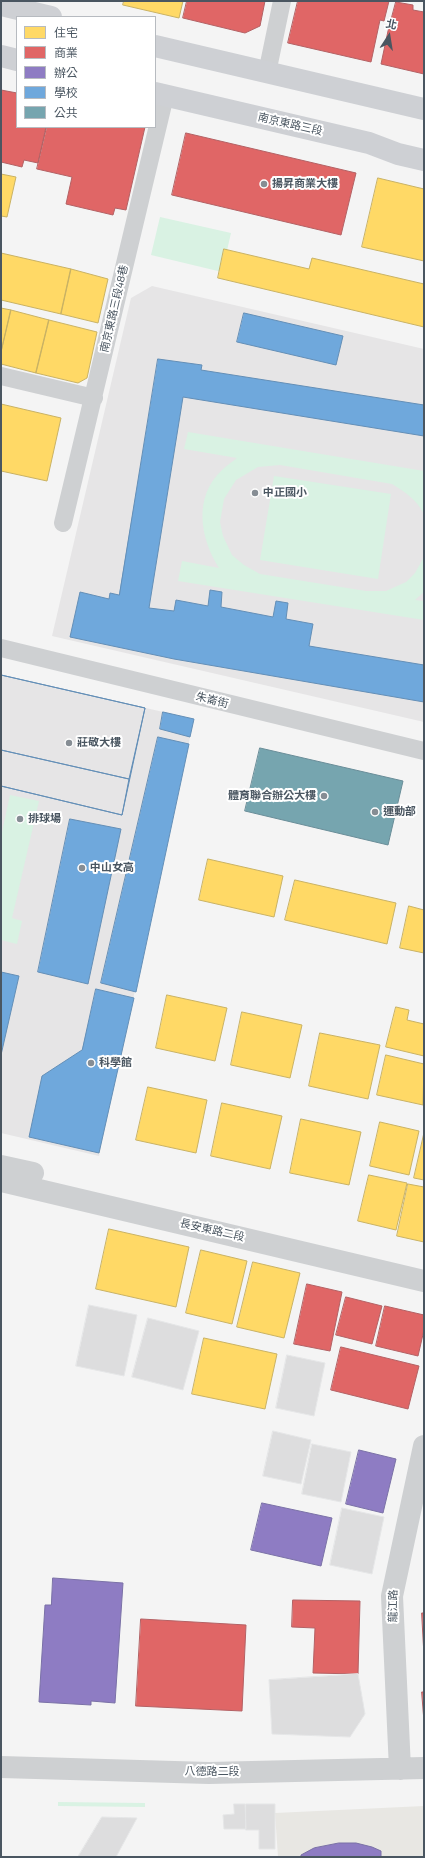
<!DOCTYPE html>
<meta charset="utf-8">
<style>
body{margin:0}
#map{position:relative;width:425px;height:1858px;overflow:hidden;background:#f4f4f4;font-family:"Titillium Web","Noto Sans TC",sans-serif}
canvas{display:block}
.frame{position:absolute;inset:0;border:2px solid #4a5661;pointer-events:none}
.legend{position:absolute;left:16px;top:16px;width:140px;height:112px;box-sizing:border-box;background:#fff;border:1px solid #b7bbc0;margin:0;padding:5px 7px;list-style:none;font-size:12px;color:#4a5661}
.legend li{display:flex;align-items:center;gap:8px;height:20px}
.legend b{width:20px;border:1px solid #b7bbc0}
.north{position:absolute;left:369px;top:16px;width:40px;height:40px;-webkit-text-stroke:3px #fff;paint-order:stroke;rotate:12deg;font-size:11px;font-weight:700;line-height:16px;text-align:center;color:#4a5661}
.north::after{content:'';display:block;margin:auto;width:14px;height:18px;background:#4a5661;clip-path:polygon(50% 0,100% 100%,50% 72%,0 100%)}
</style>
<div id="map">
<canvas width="425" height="1858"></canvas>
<div class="frame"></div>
<ul class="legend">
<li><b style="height:11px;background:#ffd966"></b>住宅</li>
<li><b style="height:11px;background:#e06666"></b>商業</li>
<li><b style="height:11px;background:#8e7cc3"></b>辦公</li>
<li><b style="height:11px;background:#6fa8dc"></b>學校</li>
<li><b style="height:11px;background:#76a5af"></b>公共</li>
</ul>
<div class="north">北</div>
</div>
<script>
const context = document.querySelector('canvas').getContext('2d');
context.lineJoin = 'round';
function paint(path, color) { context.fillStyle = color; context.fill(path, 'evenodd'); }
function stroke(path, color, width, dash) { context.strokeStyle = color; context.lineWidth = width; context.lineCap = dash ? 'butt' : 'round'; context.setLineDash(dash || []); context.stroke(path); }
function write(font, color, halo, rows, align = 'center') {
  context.font = font + ' "Titillium Web","Noto Sans TC",sans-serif'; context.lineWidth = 4; context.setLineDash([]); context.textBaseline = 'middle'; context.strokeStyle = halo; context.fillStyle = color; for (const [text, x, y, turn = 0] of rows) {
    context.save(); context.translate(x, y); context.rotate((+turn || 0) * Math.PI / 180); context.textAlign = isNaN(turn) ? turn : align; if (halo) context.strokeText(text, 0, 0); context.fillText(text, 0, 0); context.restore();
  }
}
paint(new Path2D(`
 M424 1806V1857H278L275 1813Z`), '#e8e7e3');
paint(new Path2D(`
 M152 286 424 349V722L52 636 131 298Z
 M1 675 194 719 99 1156 1 1133Z`), '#e6e5e6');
paint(new Path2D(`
 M160 217 231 233 222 272 151 255Z
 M188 432 424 471V514C416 499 405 492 392 484L280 465 258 467 236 480 224 499 220 522 223 536 232 555 244 565 260 574 366 591H386L406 582 415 573 424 557V592L415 600 424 601V620L178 581 182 561 219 568C200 538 193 497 222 470 226 466 232 462 237 458L184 449Z
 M274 476 391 494 378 579 260 560Z
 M10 795 39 801 12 918 22 921 17 944 1 940V837Z
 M58 1802 145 1803V1807L58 1806Z`), '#d9f2e3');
const homes = new Path2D(`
 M124 1H183L179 18 123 5Z
 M1 174 16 177 7 217 1 216Z
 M378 178 424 189V261L362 247Z
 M224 249 309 269 312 258 424 284V327L218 278Z
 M1 253 71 269 61 314 1 300Z
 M71 269 108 279 98 323 61 314Z
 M1 308 11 310 1 352Z
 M11 310 49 320 36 373 1 364V352Z
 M49 320 97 332 87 378 78 383 36 373Z
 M1 404 61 418 47 481 1 471Z
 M208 859 283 876 274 917 199 900Z
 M295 880 396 903 387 944 285 920Z
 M409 906 424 910V953L400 948Z
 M167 995 227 1008 215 1061 156 1048Z
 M396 1007 409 1010 407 1020 424 1024V1056L386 1047Z
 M242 1012 302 1025 290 1078 231 1065Z
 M320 1033 380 1045 368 1099 309 1086Z
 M386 1055 424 1064 423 1105 377 1095Z
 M148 1087 207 1100 196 1153 136 1140Z
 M222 1103 282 1116 270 1169 211 1156Z
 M301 1119 361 1132 349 1185 290 1173Z
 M380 1122 419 1131 409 1175 370 1166Z
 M424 1133V1180L414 1178Z
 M369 1175 407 1183 396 1230 358 1221Z
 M408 1184 424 1187V1242L397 1236Z
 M109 1229 189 1247 176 1307 96 1289Z
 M201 1250 247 1261 232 1324 186 1313Z
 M253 1262 300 1273 284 1338 237 1327Z
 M204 1338 277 1354 265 1409 192 1394Z`);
paint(homes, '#ffd966');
stroke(homes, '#c9b264', 1);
const shops = new Path2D(`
 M187 1H265L260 26 245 33 183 18Z
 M298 1H389L384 21 380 20 371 62 288 43Z
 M396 2 413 5V10L424 12V74L381 64 388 31Z
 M1 90 17 93V127H46L38 163 24 160 22 167 1 162Z
 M47 127H145L126 210 115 208 113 215 66 204 72 177 37 169Z
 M186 133 356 173 341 235 172 195Z
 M307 1284 342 1292 330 1351 294 1344Z
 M346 1297 382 1306 372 1344 336 1335Z
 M385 1306 424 1315V1330L418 1356 376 1346Z
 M341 1347 419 1366 408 1409 331 1390Z
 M293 1600 360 1601 358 1674 313 1673 315 1628 292 1627Z
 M422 1613H424V1655Z
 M141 1619 246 1625 242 1711 136 1706Z
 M422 1692H424V1721Z`);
paint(shops, '#e06666');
stroke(shops, '#b36164', 1);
const offices = new Path2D(`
 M359 1450 396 1459 383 1513 346 1504Z
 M262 1503 332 1518 321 1566 251 1550Z
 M53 1578 123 1583 115 1703 91 1701V1705L39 1702 45 1605H51Z
 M339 1843H356L372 1847 381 1851V1857H301V1855L314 1848Z`);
paint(offices, '#8e7cc3');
stroke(offices, '#7a71a6', 1);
const schools = new Path2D(`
 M244 313 343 336 336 365 237 342Z
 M158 359 202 365 201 370 424 405V436L183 397 149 608 174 611 176 600 208 606 210 590 222 592 221 607 273 617 276 601 288 603 286 619 313 624 309 646 424 665V702L174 659 70 637 80 592 109 599 110 593 119 595Z
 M1 675 145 708 122 815 1 786Z
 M1 675 145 708 129 779 1 750Z
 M163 712 194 719 190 737 160 729Z
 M158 737 189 744 136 992 101 983Z
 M1 750 129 779 122 815 1 786Z
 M70 819 121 829 88 984 38 972Z
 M1 972 19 976 1 1055Z
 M96 989 134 998 99 1153 29 1137 42 1076 82 1050Z`);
paint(schools, '#6fa8dc');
stroke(schools, '#648fb7', 1);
const public = new Path2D(`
 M260 748 403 781 388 845 245 811Z`);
paint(public, '#76a5af');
stroke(public, '#698d98', 1);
const building = new Path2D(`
 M89 1305 137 1315 124 1376 76 1366Z
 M148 1318 199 1331 183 1390 132 1377Z
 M287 1355 325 1363 314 1416 276 1408Z
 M273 1431 311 1440 301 1484 263 1476Z
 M312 1444 351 1452 341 1502 302 1494Z
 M342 1508 384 1517 372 1574 330 1565Z
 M358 1674 365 1714 350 1737 272 1734 269 1680Z
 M234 1804H245L246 1829H224L223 1815 234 1814Z
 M246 1804H275V1849H259V1830H246Z
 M102 1817 137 1818 116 1857H78Z`);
paint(building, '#ddddde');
stroke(building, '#e5e6e7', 1);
stroke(new Path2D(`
 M267 73 282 1
 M1 376 94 398
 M63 523 165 96
 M1 648 424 751`), '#ced0d2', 18);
stroke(new Path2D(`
 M1 1166 33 1173
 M1 1181 424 1281
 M1 1767 209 1773 424 1768
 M400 1769 392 1596 424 1446`), '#ced0d2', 22);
stroke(new Path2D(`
 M1 5 51 17
 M155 46 424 109
 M1 56 17 60
 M155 93 369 143 398 154 424 160`), '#ced0d4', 22);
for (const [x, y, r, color] of [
 [264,184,4,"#868d94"],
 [255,493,4,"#868d94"],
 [69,743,4,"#868d94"],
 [324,796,4,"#868d94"],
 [375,812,4,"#868d94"],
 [20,819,4,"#868d94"],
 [82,868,4,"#868d94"],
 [91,1063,4,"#868d94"]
]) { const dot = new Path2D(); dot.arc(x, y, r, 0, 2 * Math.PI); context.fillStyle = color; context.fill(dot); stroke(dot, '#fff', 1.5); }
write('11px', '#4a5661', '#fff', [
 ["南京東路三段",290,125,13],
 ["南京東路三段48巷",115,309,-77],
 ["朱崙街",212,701,14],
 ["長安東路二段",212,1231,13],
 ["龍江路",394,1606,-89],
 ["八德路二段",212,1772]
]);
write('bold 11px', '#4a5661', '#fff', [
 ["揚昇商業大樓",272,184],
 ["中正國小",263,493],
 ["莊敬大樓",77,743],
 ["體育聯合辦公大樓",316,796,"right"],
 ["運動部",383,812],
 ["排球場",28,819],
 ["中山女高",90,868],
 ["科學館",99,1063]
], 'left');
</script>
